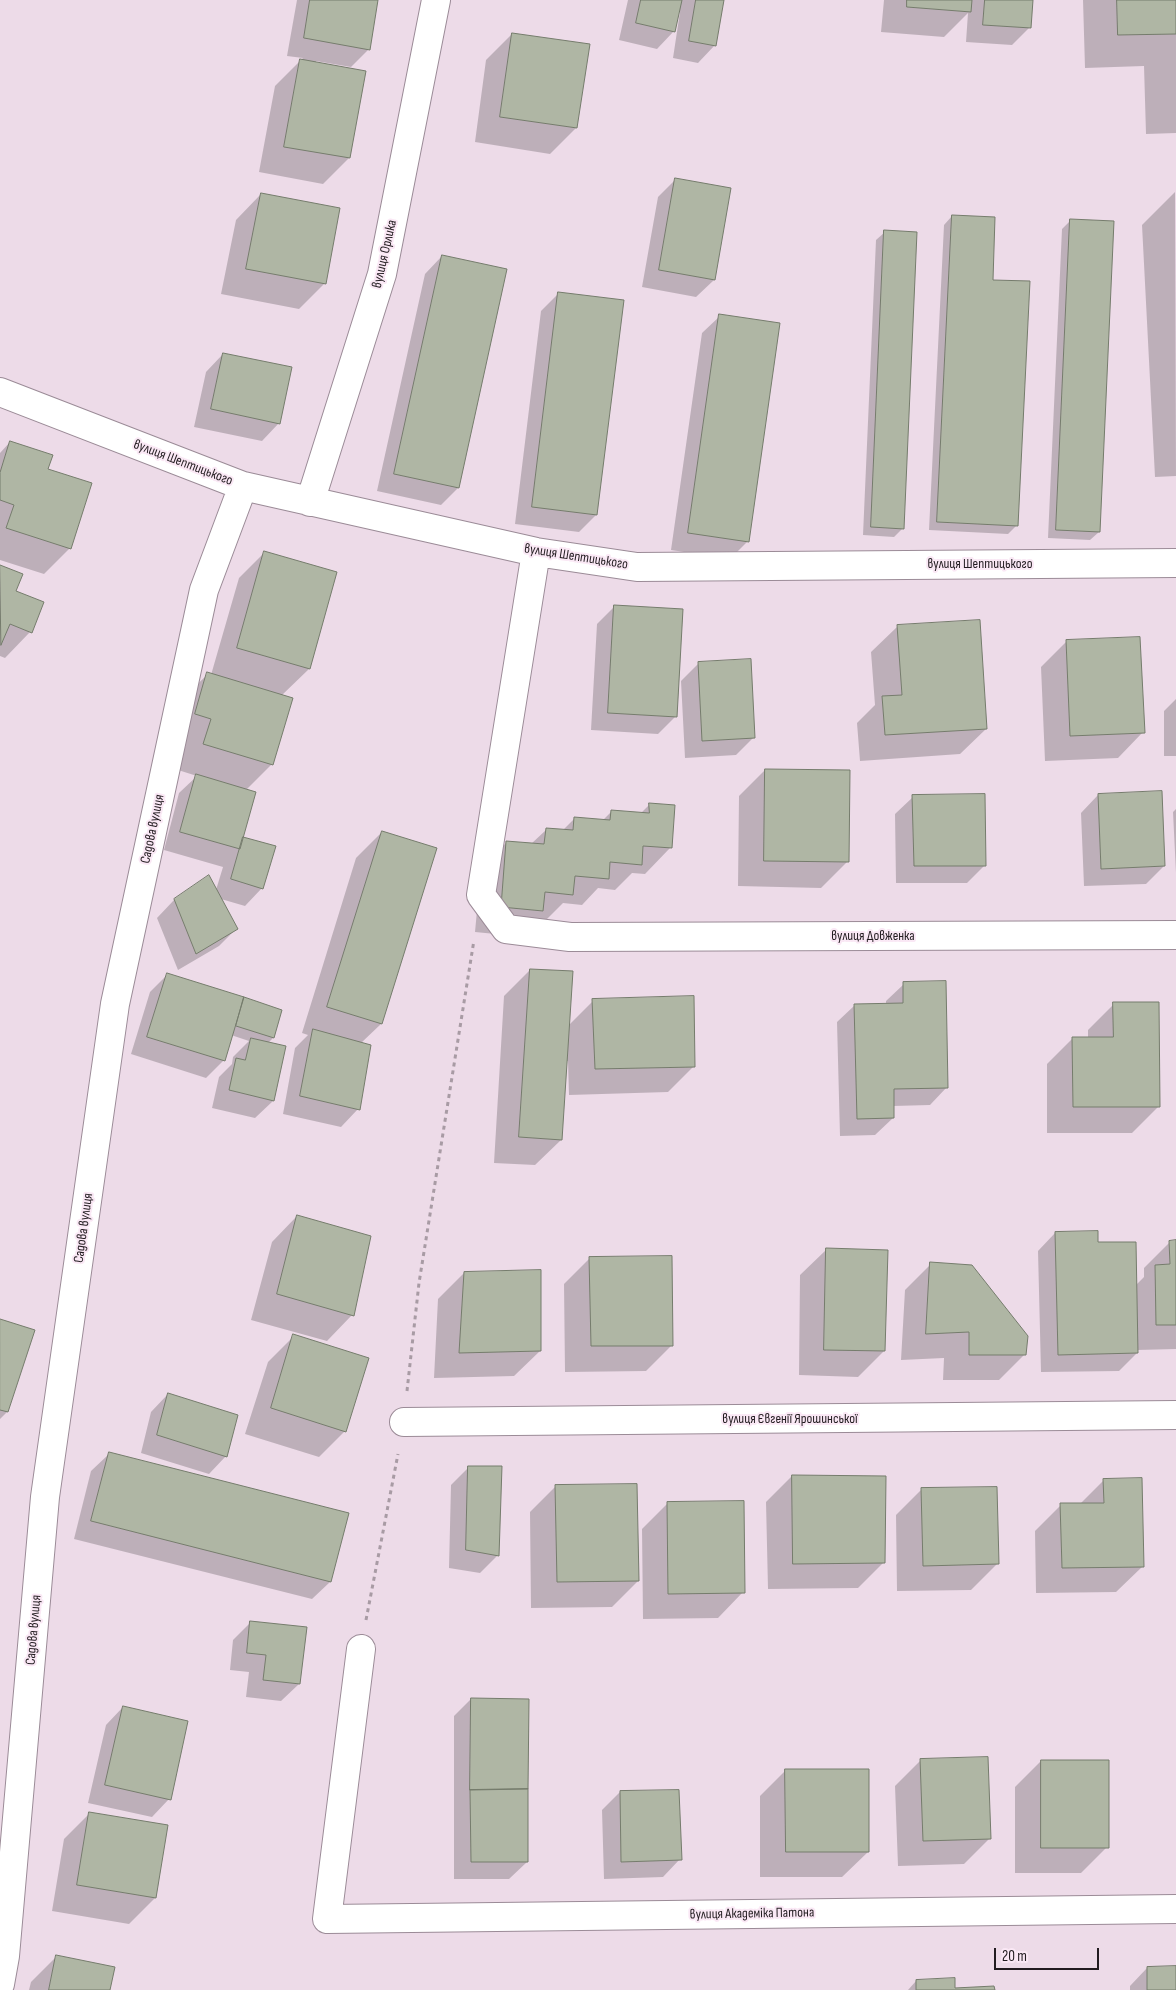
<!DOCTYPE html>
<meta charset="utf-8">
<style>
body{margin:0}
#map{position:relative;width:1176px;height:1990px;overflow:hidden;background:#eddbe8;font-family:"Sofia Sans Condensed",sans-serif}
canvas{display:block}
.scale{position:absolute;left:994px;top:1948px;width:105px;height:22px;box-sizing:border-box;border:2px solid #221c20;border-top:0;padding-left:6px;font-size:15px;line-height:18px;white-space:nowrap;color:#221c20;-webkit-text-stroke:4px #fae8f5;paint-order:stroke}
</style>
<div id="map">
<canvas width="1176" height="1990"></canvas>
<div class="scale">20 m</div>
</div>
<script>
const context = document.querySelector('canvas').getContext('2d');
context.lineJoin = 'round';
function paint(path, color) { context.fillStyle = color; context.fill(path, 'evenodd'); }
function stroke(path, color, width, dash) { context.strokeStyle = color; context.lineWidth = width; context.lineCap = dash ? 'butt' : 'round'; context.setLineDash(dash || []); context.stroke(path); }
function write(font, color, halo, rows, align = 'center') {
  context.font = font + ' "Sofia Sans Condensed",sans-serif'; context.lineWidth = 4; context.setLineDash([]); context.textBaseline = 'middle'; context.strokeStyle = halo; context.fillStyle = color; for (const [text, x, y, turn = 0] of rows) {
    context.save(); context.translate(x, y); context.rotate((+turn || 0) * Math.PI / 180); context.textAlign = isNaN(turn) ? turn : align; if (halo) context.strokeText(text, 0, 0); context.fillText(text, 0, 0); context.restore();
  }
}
paint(new Path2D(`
 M297 0H377L369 49 351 67 316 61V63L365 72 349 158 323 184 259 172 275 86 303 58 287 56Z
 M628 0H723L715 45 698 63 673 58 680 12 678 11 674 31 657 49 619 40Z
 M884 0H1032L1030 27 1012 45 966 42 968 13 944 37 881 32Z
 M1083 0H1176V133L1146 134 1144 66 1085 68Z
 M512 34 576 128 550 154 475 142 486 60Z
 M676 179 714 280 696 297 642 287 658 197Z
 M1175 192 1176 476 1155 477 1142 225Z
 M261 194 325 283 299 309 221 294 236 220Z
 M952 216 992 281 1017 525 1008 534 929 530 944 225Z
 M1071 220 1099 532 1090 540 1048 538 1062 229Z
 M885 232 903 528 894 537 863 535 876 240Z
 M442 256 458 488 441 505 377 491 425 274Z
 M559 293 596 515 579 532 515 524 541 311Z
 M720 316 748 541 730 559 671 550 702 333Z
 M223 354 279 423 262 441 194 427 206 372Z
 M10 442 47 470 70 548 44 574 0 560V453Z
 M264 553 309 669 281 696 272 764 246 790 242 838 262 888 245 906 221 899 237 928 219 946 178 970 157 918 174 900 209 877 216 890 223 867 164 850 179 793 197 776 178 770 186 744 170 739 182 699 208 674 211 675 239 578Z
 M0 566 21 575 15 591 42 603 30 632 5 658 0 656Z
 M615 606 675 717 658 734 591 730 597 624Z
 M897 627 986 729 960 754 860 761 857 723 875 705 871 652Z
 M1067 641 1143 732 1118 758 1045 761 1041 667Z
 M698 664 754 737 736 755 685 758 681 681Z
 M1176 699V756H1164V711Z
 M765 770 847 862 821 888 738 886 739 796Z
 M1098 795 1164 866 1146 884 1084 886 1081 813Z
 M913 797 985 865 967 883H896L895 814Z
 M650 804 670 848 645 874 632 873 615 890 598 888 582 905 563 903 546 920 533 919 516 936 475 932 481 868 507 842 531 844 546 830 562 831 574 819 602 821 612 811 641 813Z
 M1176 809V873L1173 812Z
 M382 832 435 849 381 1024 361 1043 358 1109 341 1127 283 1114 295 1048 308 1035 302 1033 356 858Z
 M530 970 569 1025 593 1001 694 1066 668 1092 569 1095 568 1061H566L561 1140 535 1165 494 1163 504 996Z
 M167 975 244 998 273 1038 268 1043 273 1101 255 1118 212 1108 219 1077 232 1064 233 1057 249 1041 231 1035 224 1060 206 1078 131 1054 150 992Z
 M904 984 947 1087 930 1105 893 1106V1118L875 1135 840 1136 837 1022 855 1005 886 1004V1001Z
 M1114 1004 1158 1107 1132 1133H1047V1064L1073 1038H1088V1030Z
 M297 1216 352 1315 327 1341 251 1320 272 1242Z
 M1055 1233 1096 1244 1135 1286 1144 1277V1268L1170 1242H1176V1349L1137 1350V1353L1119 1371 1041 1372 1038 1251Z
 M826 1250 884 1351 858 1377 799 1375 800 1275Z
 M590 1258 672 1345 646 1371 565 1372 564 1284Z
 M931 1264 1025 1354 999 1380H943L944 1358 901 1360 905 1290Z
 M464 1273 540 1351 514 1376 434 1378 438 1299Z
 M0 1320 7 1412 0 1419Z
 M294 1336 345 1431 319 1457 245 1434 268 1362Z
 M168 1394 226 1456 209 1474 141 1453 151 1412Z
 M109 1454 347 1514 330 1582 312 1599 74 1539 91 1471Z
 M468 1468 498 1555 480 1573 449 1568 451 1485Z
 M792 1476 884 1562 858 1588 768 1589 766 1502Z
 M1104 1480 1142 1567 1116 1592 1036 1593 1035 1531 1061 1505H1079Z
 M556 1486 638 1581 612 1607 531 1608 530 1512Z
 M922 1489 997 1564 971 1590 897 1591 896 1515Z
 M668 1503 743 1592 718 1618 643 1619 642 1529Z
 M251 1622 299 1684 281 1701 246 1697 249 1672 230 1670 233 1640Z
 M471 1699 527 1862 509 1879H454V1716Z
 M123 1707 169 1799 152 1817 88 1803 106 1725Z
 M921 1760 990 1838 964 1864 898 1866 895 1786Z
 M1041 1761 1107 1847 1081 1873H1015V1787Z
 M786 1770 868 1852 842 1877H760V1796Z
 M620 1792 680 1859 663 1877 604 1879 602 1810Z
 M90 1813 155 1898 129 1924 52 1911 64 1839Z
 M57 1956 109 1990H29L31 1982Z
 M1176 1967V1990H1130V1986L1147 1968Z
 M916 1981 954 1990H993H908Z`), '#0003');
const building = new Path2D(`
 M310 0H378L370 50 304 38Z
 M641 0H682L675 32 636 23Z
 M696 0H724L716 46 689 41Z
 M907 0H972L971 12 907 7Z
 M985 0H1033L1031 28 983 25Z
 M1117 0H1176V34L1118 35Z
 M512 33 590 44 577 128 500 117Z
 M300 59 366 71 350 158 284 147Z
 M675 178 731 188 715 280 659 270Z
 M261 193 340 208 326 284 246 269Z
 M952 215 995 217 993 280 1030 281 1018 526 937 522Z
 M1070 219 1114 221 1100 532 1056 530Z
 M884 230 917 232 904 529 871 527Z
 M442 255 507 269 459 488 394 474Z
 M558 292 624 300 597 515 532 507Z
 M719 314 780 323 749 542 688 533Z
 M223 353 292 367 280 424 211 409Z
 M10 441 53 455 48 469 92 483 71 549 6 528 14 505 0 500V473Z
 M264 551 337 572 310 669 237 648Z
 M0 565 23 574 16 591 44 602 32 633 10 624 1 645Z
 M614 605 683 609 677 717 608 713Z
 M980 620 987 729 885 735 882 696 902 695 897 625Z
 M1140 637 1145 733 1070 736 1066 640Z
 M751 659 755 738 702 741 698 662Z
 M207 672 293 698 273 765 203 744 211 719 195 714Z
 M765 769 850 770 849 862 764 861Z
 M196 774 256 792 240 849 180 832Z
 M1162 791 1165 866 1101 869 1098 794Z
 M985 794 986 866H914L912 795Z
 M649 803 675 805 672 848 643 846 642 865 610 862 609 879 575 876 573 895 545 892 543 911 501 907 506 841 544 844 546 828 573 830 574 817 610 820 611 810 649 813Z
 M382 831 437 848 382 1024 327 1007Z
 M243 837 276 846 263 889 231 879Z
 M209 875 238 929 196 954 174 899Z
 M530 969 573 971 562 1140 519 1137Z
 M167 973 244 997 225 1061 147 1037Z
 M946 981 948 1088 894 1089V1118L857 1119 854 1004 903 1003V982Z
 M694 996 695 1067 595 1069 592 999Z
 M244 997 282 1010 274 1038 236 1026Z
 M1113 1002H1159L1160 1107H1073L1072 1037H1113Z
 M313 1029 371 1045 360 1110 300 1096Z
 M251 1038 286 1046 274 1101 229 1090 236 1058 245 1060Z
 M297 1215 371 1236 354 1316 277 1294Z
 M1098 1231V1242H1136L1138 1353 1058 1355 1055 1232Z
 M1176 1240V1325H1156L1155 1265 1170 1264 1169 1241Z
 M826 1248 888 1250 885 1351 824 1350Z
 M672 1256 673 1346H591L589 1257Z
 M930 1262 972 1265 1028 1336 1026 1355H969V1332L926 1334Z
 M541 1270V1351L459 1353 464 1272Z
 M0 1319 35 1330 8 1412 0 1410Z
 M293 1334 369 1358 346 1432 271 1408Z
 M168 1393 238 1415 227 1457 157 1435Z
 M109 1452 349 1513 331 1582 91 1521Z
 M468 1466H502L499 1556 466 1550Z
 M792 1475 886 1476 885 1563 793 1564Z
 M1142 1478 1144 1567 1062 1568 1060 1503H1104L1103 1479Z
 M637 1484 639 1581 557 1582 555 1485Z
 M997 1487 999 1564 923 1566 921 1488Z
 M744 1501 745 1593 668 1594 667 1502Z
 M250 1621 307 1627 300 1684 263 1680 266 1655 247 1653Z
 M471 1698 529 1699 528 1789 470 1790Z
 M123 1706 188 1721 171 1800 105 1785Z
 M988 1757 991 1839 923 1841 920 1759Z
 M1041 1760H1109V1848H1041Z
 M785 1769H869V1852H786Z
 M528 1789V1862H471L470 1790Z
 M679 1790 682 1860 621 1862 620 1791Z
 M89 1812 168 1825 156 1898 77 1885Z
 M56 1955 115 1967 110 1990H49Z
 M1176 1966V1990H1147V1967Z
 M955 1978V1988L994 1986 995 1990H916V1980Z`);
paint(building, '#afb6a4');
stroke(building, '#757c6c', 1);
const minor = new Path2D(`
 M0 392 243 486 536 552 637 567 1176 563
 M310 502 382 274 436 0
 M536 552 481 895 506 929 570 937 1176 935
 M404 1422 1176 1415
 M361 1649 327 1919 1176 1909
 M0 1984 5 1956 45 1497 115 1004 204 590 243 486`);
stroke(minor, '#9b8b97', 30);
stroke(new Path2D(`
 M407 1391 419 1283 474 940
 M366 1620 398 1454`), '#a89ba4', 3, [4, 4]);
stroke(minor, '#fff', 28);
write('14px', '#221c20', '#fae8f5', [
 ["вулиця Орлика",385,254,-77],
 ["вулиця Шептицького",183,463,21],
 ["вулиця Шептицького",576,557,9],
 ["вулиця Шептицького",980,564],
 ["Садова вулиця",153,829,-78],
 ["вулиця Довженка",873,936],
 ["Садова вулиця",84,1228,-82],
 ["вулиця Євгенії Ярошинської",790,1419],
 ["Садова вулиця",34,1630,-85],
 ["вулиця Академіка Патона",752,1914,-1]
]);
</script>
